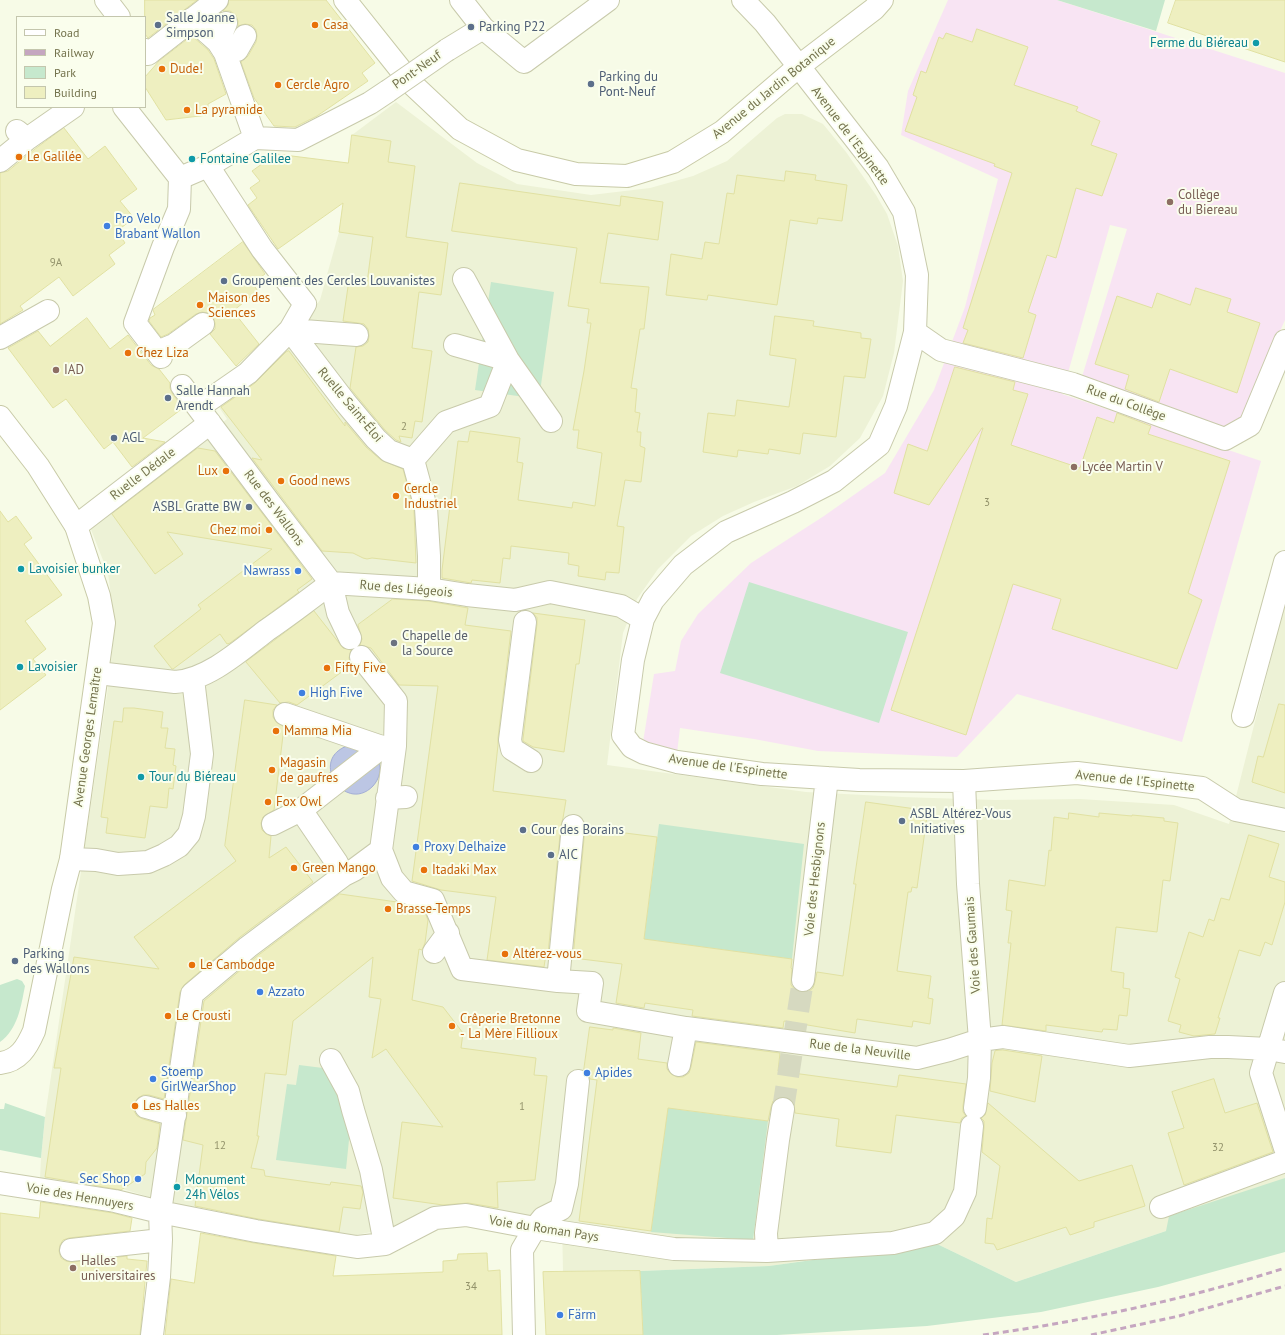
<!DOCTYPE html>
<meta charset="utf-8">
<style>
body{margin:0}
#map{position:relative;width:1285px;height:1335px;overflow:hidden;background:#f7fbe7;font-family:"PT Sans",sans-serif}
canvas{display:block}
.legend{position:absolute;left:16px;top:16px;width:130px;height:92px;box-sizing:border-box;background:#fafeed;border:1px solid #c4c6ad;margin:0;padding:5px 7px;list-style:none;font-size:12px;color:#74734d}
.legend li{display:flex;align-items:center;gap:8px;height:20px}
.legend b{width:20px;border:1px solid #c4c6ad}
</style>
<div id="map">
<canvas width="1285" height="1335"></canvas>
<ul class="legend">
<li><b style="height:5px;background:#fff"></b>Road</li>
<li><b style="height:5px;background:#c5a6c0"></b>Railway</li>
<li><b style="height:11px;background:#c6e8cd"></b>Park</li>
<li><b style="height:11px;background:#eeefc0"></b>Building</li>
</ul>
</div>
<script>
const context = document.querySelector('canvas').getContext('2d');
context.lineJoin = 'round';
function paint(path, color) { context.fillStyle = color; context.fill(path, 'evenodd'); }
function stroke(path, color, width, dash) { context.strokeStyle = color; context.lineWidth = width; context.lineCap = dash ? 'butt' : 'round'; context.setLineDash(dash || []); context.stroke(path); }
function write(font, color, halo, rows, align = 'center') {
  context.font = font + ' "PT Sans",sans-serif'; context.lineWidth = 4; context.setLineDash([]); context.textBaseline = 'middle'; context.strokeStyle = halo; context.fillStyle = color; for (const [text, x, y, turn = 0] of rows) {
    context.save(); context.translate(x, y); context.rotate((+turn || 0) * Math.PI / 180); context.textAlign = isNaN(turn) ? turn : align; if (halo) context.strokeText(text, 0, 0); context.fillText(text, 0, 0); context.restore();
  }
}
paint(new Path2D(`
 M396 102 477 163 517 184 591 195 650 188 693 176 727 161 777 118 785 114H802L823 124 846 152 876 195 887 214 898 246 903 281 894 353 883 396 860 438 830 466 797 486 754 502 723 516 691 536 658 569 637 599 623 633 607 765 806 792 902 797 995 800 1080 799 1174 805 1229 824 1285 603V1178L1166 1231 1016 1282 935 1243 769 1266 640 1271 563 1272 562 1221 392 1228 356 1235 246 1221 247 1214 242 1213 241 1216 226 1214V1210L175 1205 123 1189 40 1178 41 1158 45 1117 108 687 115 627 108 573 90 527 227 419 216 403 287 344 320 300 339 232 352 135Z`), '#edf2d6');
paint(new Path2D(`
 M948 0H1057L1285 73V320L1242 417 1221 430 1081 380 1127 229 1110 225 1062 394 1261 461 1182 742 1017 694 957 757 818 751 754 739 680 728 677 753 643 742 654 674 675 671 681 641 698 614 751 563 824 516 885 473 934 390 965 307 998 179 901 135 908 91Z`), '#f8e4f3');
paint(new Path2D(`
 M1057 0H1165L1156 31Z
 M491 282 554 292 539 399 475 390Z
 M749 582 908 632 879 723 720 673Z
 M659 824 804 844 792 959 652 940 643 947Z
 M17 979 22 981 25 986C21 1006 18 1029 0 1042V985Z
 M299 1065 323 1068 332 1074 349 1117V1140L346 1169 276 1160 287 1084 296 1085Z
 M670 1092 681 1110 768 1121 753 1240 651 1232Z
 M5 1103 45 1117 41 1158 0 1150V1109H4Z
 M1285 1178V1252L1158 1287 1041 1312 927 1326 777 1335H643L640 1271 769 1266 935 1243 1016 1282 1166 1231 1169 1216Z`), '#c6e8cd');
const water = new Path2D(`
 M354 744 379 760C381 770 380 778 373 786 344 816 304 754 354 744Z`);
paint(water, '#bcc6e4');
stroke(water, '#a3aed5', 1);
const building = new Path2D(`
 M145 0H197L148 38 145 34Z
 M229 0H326L375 63 362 73 368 81 317 116 295 127 274 126 254 98 241 62 248 56 256 42 257 36 256 30 252 25 245 24 238 26V21L236 15 230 11H223L228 5Z
 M1176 0H1285V62L1168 23Z
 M977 29 1028 47 1014 85 1078 107 1076 111 1100 121 1091 145 1117 154 1102 196 1076 188 1056 258 1047 255 1028 312 1036 315 1023 358 963 343 968 330 963 328 1012 173 994 166 995 164 905 131 917 97 913 95 921 71 926 73 939 37 943 39 946 33 972 42Z
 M192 36 208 50 214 59 226 94 208 104V115L166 120 145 87V77L159 61Z
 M64 128 88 159 105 146 137 189 120 201 134 218 117 231 125 243 109 255 115 264 73 296 59 277 20 306 23 310 0 324V173L8 171 35 149Z
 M352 135 391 141 388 162 415 166 406 237 448 243 441 295 419 292 412 348 432 351 422 422 415 421 412 438 399 436 401 442 396 440 385 430 350 388 356 347 363 346 368 342 369 336 368 329 364 324 358 323 343 321 349 280 367 283 373 237 339 232 343 203 278 249 248 205 257 198 250 188 260 181 252 171 276 154 348 163Z
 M786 171 816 175 815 180 847 185 842 221 818 218 817 224 790 220 777 305 708 295 707 300 666 295 671 254 702 259 705 242 719 244 727 193 734 194 737 175 784 181Z
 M460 183 620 206 621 196 663 202 658 240 608 233 600 283 649 287 644 329H640L631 388 637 389 635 412 640 413 637 432H641L640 446 645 448 641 482 625 480 617 526 624 527 619 573 606 572 605 580 578 576 579 566 568 564 569 553 511 546 510 559 503 558 500 583 472 580 471 583 442 578V570L458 441 468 442 470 431 520 438 517 462 523 463 518 500 572 508 573 502 595 506 602 453 577 448 579 430H573L584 371 591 323H587L589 309 568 306 577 248 452 231Z
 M243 242 265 274 252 283 258 291 233 311 259 344 236 366 210 334 215 329V323L213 317 208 313 202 312 196 314 168 334 161 337 149 321 150 318 155 315 153 310Z
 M1196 288 1231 299 1227 312 1260 323 1237 393 1170 369 1159 402 1125 389 1129 375 1095 364 1117 296 1152 308 1157 293 1190 305Z
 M775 316 814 321 813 326 861 333V338L871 339 865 378 844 376 836 437 803 433 800 454 769 449 768 454 738 450 737 457 703 452 708 413 735 416 737 400 789 407 796 359 770 355Z
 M87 318 110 349 128 335 151 365 159 369 170 383V388L172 393 183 408 143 438 165 442 132 467 113 442 104 449 66 399 53 408 8 348 38 331 50 346Z
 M289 351 345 426V422L366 447 381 460 403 469 414 510 416 563 372 558 367 559 363 558 353 553 322 551 252 458 262 460 221 407 255 383 286 352Z
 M955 367 1015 382 1013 390 1028 394 1011 445 1080 468 1097 417 1114 423 1117 413 1151 426 1148 434 1230 461 1188 593 1202 600 1177 669 1052 629 1061 599 1013 584 966 735 891 710 983 428H982L929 505 894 493 908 444 927 451Z
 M198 448 215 451 312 579 297 590 299 592 230 643 227 644 220 634 173 669H172L154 646 201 609 198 605 272 549 167 532 183 554 155 574 112 514Z
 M0 511 8 522 16 516 32 538 24 544 62 595 25 621 46 649 33 659 46 675 0 710Z
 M393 599 428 601 468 608 465 625 511 631 498 738V745L493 791 566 800 563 818 561 825 548 954H546L544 967 487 960 496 897 441 890 412 881 438 686 399 685 371 648 360 645 362 639 358 625Z
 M314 611 343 648 351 650 349 658 351 665 297 705 289 702 280 703 246 662Z
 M533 613 585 620 579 664H576L564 752 533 747 523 741V739L537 624V618Z
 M245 700 277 705 273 710V717L276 722 284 727 274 810 263 817 261 823 262 830 266 834 271 836 269 858 286 847 313 882 240 937 184 985 180 992 164 1099 149 1095H143L138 1098 134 1104V1111L137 1116 143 1119 160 1124 157 1148 146 1162 145 1174 121 1190 45 1177 61 1068H54L74 957 159 969 134 937 236 861 225 846Z
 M1279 704 1285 705V793L1252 782 1258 756 1263 757Z
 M124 708H134L163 712 161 728H168L165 748 175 749 173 765 176 766 173 789 169 788 167 808 150 806 145 838 106 833 108 818 101 817 114 721 122 722Z
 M866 802 923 810V815L927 816 917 888 912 887 911 892H908L897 971 931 976 928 998 933 999 930 1024 913 1021 912 1027 857 1019 855 1033 784 1021 783 1028 692 1016 693 1010 645 1003 644 1008 616 1003 622 964 573 958 585 828 657 837 644 939 792 959 791 968 792 969 791 985 795 990 801 992H808L813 988 815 982 817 972 843 976 856 884H854Z
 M1069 813 1099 817V813L1132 816V815L1164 818V821L1178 823 1170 881 1163 880 1157 932 1116 927 1111 971 1124 973 1123 988 1130 989 1127 1016 1119 1015 1117 1030 1103 1029 1102 1032 1046 1025V1031L1002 1025 1011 943H1008L1012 911 1006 910 1009 880 1045 886 1049 850 1051 851 1054 817 1068 819Z
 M1249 835 1279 844 1269 877 1285 882V902L1272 945 1265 942 1260 956 1239 950 1218 1018H1220L1215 1034 1194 1036 1179 1032 1181 1025 1168 1021 1180 979 1175 977 1189 932 1203 937 1209 919 1214 921 1221 898 1229 900Z
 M340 894 397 902 424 910 428 920 425 943 422 950 419 949 412 1000 443 1007 463 1033 461 1048 536 1058 534 1075 547 1076 535 1180 497 1182 498 1208 468 1203 443 1205 393 1198 402 1122 443 1127 386 1049 372 1058 381 999 369 997 373 957 293 1021 286 1075 265 1073 257 1136H259L251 1168 264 1170 265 1176 330 1185 331 1182 361 1186 363 1192 360 1209 343 1207 339 1232 258 1219 195 1206 203 1145 183 1140 204 1001 256 957Z
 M590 1027 613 1030V1028L641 1033 638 1059 667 1063V1069L671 1074 677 1077H683L689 1073 691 1067 696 1042 780 1053 778 1071 897 1087 899 1075 966 1084 963 1106V1112L966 1116 962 1118 960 1123 896 1115 891 1153 836 1146 839 1119 795 1113 794 1104 791 1099 785 1097 778 1098 773 1101 771 1107 768 1121 668 1108 651 1231 579 1221 597 1080 590 1079 589 1076 584 1070Z
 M1003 1050 1042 1056 1035 1102 990 1091 992 1063 995 1051Z
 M1214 1079 1225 1113 1257 1103 1273 1152 1184 1185 1168 1133 1184 1128 1172 1092Z
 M988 1103 1079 1181 1132 1165 1145 1206 1094 1222V1227L1070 1235 1066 1227 997 1250 994 1244 985 1243 987 1218 992 1219 1000 1166 982 1152 984 1127V1121L981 1118 985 1115Z
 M41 1202 113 1213 132 1218 130 1231 69 1238 63 1240 60 1245 59 1251 61 1258 66 1261 72 1262 127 1256V1259L147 1261 140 1335H0V1213L39 1218Z
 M201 1233 254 1243 336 1256 333 1276 443 1272V1261L457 1260 458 1254 487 1253 488 1271 500 1270 502 1335H165L171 1279 194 1283Z
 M640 1271 643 1335H546L543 1272Z`);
paint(building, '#eeefc0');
stroke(building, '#e1e1a2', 1);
stroke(new Path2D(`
 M783 1109 803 980`), '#d6d9c0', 22, [22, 11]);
const street = new Path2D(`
 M106 0 119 17
 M461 0 483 28 524 62 608 0
 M743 0 765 23 878 168 904 212 917 275 915 332 896 406 879 445 834 481 793 502 726 532 683 565 653 600 643 619 633 660 623 735 632 747 644 753 677 762 762 774 859 780 964 781 1077 773 1202 788 1236 810 1285 820
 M192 19 218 42 225 53 255 138
 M218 42 226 23
 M145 50 148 54 217 0
 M447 50 483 28
 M225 53 237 50 245 36
 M124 107 180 178
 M17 131 27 139 73 107
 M0 161 27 139
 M208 166 262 249 305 304 290 330 345 402 376 439 389 451 413 460 426 508 429 556V589
 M464 279 508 360 551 421
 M915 332 941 350 1073 384 1225 439 1250 425 1285 341
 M0 338 48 311
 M455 345 508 360
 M157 352 174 345 203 324
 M161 357 135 323 163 247 179 209 180 178 208 166 255 138 298 140 370 103 388 91
 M182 386 269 502 331 583 338 613 350 638
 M199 407 248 373 290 330 357 335
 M413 460 446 422 490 406 508 360
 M76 526 210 423
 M525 622 510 740 512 749 531 761
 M98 673 175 682C208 680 241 650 267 630 289 615 310 599 331 583L429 589 467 595 515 600 550 592 621 606 643 619
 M285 714 382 747 393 746
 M1243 716 1285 562
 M964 781 968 884 980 1040 979 1078 975 1108
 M387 798 406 797
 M301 810 337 863
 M273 824 301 810 382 747
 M573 826 558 981 592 983 588 1011 686 1028 917 1058 949 1050 980 1040 1003 1037 1129 1056 1210 1047H1228L1268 1049 1285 1052
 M381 850 392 878 404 892 433 900 462 969 558 981
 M71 859 96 860 118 864 148 862 164 855 179 846 189 834 194 816 202 754 193 679
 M434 952 448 933
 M803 980 827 778
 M1285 993 1261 1073 1285 1148
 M331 1060 348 1091 353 1110 371 1170 385 1244
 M679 1065 686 1028
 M146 1107 175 1115
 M0 1183 115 1201 160 1212 256 1231 357 1247 385 1244 435 1218 466 1215 535 1228 674 1249 767 1251 893 1243 935 1233 954 1216 965 1192 972 1126
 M1161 1207 1285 1161
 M71 1250 161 1240
 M767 1251 766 1233 778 1140 783 1109
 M152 1335 159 1277 161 1240 160 1212 192 994 248 947 344 875 354 870 381 850 395 746 396 701 361 657
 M524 1335 522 1250 535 1228 543 1218 561 1209 567 1184 578 1081`);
const secondary = new Path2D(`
 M345 0 412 84 460 129 517 160 576 174 627 176 673 162 722 132 798 67 874 9 882 0
 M0 417 38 466 76 526 99 596 104 623 71 859 63 889 34 1031C27 1047 19 1061 0 1063`);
stroke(street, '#c8caab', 24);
stroke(secondary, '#c8caa7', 24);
stroke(street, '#fff', 22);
stroke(secondary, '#fff', 22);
stroke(new Path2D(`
 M983 1335C1085 1321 1187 1299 1285 1268
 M1091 1335 1179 1316 1285 1286`), '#c5a6c0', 3, [6, 4]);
const streetBridge = new Path2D(`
 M388 91 447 50`);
stroke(streetBridge, '#c8caab', 24, []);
stroke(streetBridge, '#fff', 22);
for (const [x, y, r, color] of [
 [158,25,4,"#5c6f8a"],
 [315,25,4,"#e8710a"],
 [471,27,4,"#5c6f8a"],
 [1256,43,4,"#0f9aa8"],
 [162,69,4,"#e8710a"],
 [591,84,4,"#5c6f8a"],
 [278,85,4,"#e8710a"],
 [187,110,4,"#e8710a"],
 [19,157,4,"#e8710a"],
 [192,159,4,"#0f9aa8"],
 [1170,202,4,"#8d6e63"],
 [107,226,4,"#3f7fe0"],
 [224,281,4,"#5c6f8a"],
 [200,305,4,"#e8710a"],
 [128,353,4,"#e8710a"],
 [56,370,4,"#8d6e63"],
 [168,398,4,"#5c6f8a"],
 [114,438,4,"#5c6f8a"],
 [1074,467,4,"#8d6e63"],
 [226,471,4,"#e8710a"],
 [281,481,4,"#e8710a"],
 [396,496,4,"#e8710a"],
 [249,507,4,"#5c6f8a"],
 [269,530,4,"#e8710a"],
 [21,569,4,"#0f9aa8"],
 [298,571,4,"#3f7fe0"],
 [394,643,4,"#6b7280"],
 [20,667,4,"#0f9aa8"],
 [327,668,4,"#e8710a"],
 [302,693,4,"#3f7fe0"],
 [276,731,4,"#e8710a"],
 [272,770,4,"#e8710a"],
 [141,777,4,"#0f9aa8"],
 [268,802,4,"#e8710a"],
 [902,821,4,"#5c6f8a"],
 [523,830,4,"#5c6f8a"],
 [416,847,4,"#3f7fe0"],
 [551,855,4,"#5c6f8a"],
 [294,868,4,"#e8710a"],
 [424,870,4,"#e8710a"],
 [388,909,4,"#e8710a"],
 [505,954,4,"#e8710a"],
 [15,961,4,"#5c6f8a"],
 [192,965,4,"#e8710a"],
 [260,992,4,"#3f7fe0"],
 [168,1016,4,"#e8710a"],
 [452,1026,4,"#e8710a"],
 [587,1073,4,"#3f7fe0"],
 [153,1079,4,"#3f7fe0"],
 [135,1106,4,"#e8710a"],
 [138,1179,4,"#3f7fe0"],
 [177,1187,4,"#0f9aa8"],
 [73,1268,4,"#8d6e63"],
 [560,1315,4,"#3f7fe0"]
]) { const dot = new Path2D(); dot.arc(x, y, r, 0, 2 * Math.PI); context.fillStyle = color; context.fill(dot); stroke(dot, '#fafeed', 1.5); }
write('11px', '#92926a', null, [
 ["9A",56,263],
 ["2",404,427],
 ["3",987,503],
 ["1",522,1107],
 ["12",220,1146],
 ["32",1218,1148],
 ["34",471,1287]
]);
write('13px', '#4e5e75', '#fafeed', [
 ["Salle Joanne",166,18],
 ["Simpson",166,33],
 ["Parking P22",479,27],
 ["Parking du",599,77],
 ["Pont-Neuf",599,92],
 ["Groupement des Cercles Louvanistes",232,281],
 ["Salle Hannah",176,391],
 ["Arendt",176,406],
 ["AGL",122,438],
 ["ASBL Gratte BW",241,507,"right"],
 ["ASBL Altérez-Vous",910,814],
 ["Initiatives",910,829],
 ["Cour des Borains",531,830],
 ["AIC",559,855],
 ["Parking",23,954],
 ["des Wallons",23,969]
], 'left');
write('13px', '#c56008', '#fafeed', [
 ["Casa",323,25],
 ["Dude!",170,69],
 ["Cercle Agro",286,85],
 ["La pyramide",195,110],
 ["Le Galilée",27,157],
 ["Maison des",208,298],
 ["Sciences",208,313],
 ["Chez Liza",136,353],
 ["Lux",218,471,"right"],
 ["Good news",289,481],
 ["Cercle",404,489],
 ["Industriel",404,504],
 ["Chez moi",261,530,"right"],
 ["Fifty Five",335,668],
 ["Mamma Mia",284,731],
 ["Magasin",280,763],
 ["de gaufres",280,778],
 ["Fox Owl",276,802],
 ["Green Mango",302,868],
 ["Itadaki Max",432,870],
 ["Brasse-Temps",396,909],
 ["Altérez-vous",513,954],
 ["Le Cambodge",200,965],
 ["Le Crousti",176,1016],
 ["Crêperie Bretonne",460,1019],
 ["- La Mère Fillioux",460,1034],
 ["Les Halles",143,1106]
], 'left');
write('13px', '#0d838f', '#fafeed', [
 ["Ferme du Biéreau",1248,43,"right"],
 ["Fontaine Galilee",200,159],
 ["Lavoisier bunker",29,569],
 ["Lavoisier",28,667],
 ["Tour du Biéreau",149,777],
 ["Monument",185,1180],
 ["24h Vélos",185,1195]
], 'left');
write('13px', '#74734d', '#fafeed', [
 ["Pont-Neuf",417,70,-35],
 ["Avenue du Jardin Botanique",774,88,-39],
 ["Avenue de l'Espinette",850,136,53],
 ["Rue du Collège",1126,403,20],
 ["Ruelle Saint-Éloi",350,405,50],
 ["Ruelle Dédale",143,474,-37],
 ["Rue des Wallons",274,508,53],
 ["Rue des Liégeois",406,589,5],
 ["Avenue Georges Lemaître",88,737,-82],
 ["Avenue de l'Espinette",728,767,8],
 ["Avenue de l'Espinette",1135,781,6],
 ["Voie des Hesbignons",815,879,-84],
 ["Voie des Gaumais",973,945,-94],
 ["Rue de la Neuville",860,1050,7],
 ["Voie des Hennuyers",80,1197,10],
 ["Voie du Roman Pays",544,1229,9]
]);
write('13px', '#785e54', '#fafeed', [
 ["Collège",1178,195],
 ["du Biereau",1178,210],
 ["IAD",64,370],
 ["Lycée Martin V",1082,467],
 ["Halles",81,1261],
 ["universitaires",81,1276]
], 'left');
write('13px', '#366cbe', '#fafeed', [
 ["Pro Velo",115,219],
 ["Brabant Wallon",115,234],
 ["Nawrass",290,571,"right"],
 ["High Five",310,693],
 ["Proxy Delhaize",424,847],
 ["Azzato",268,992],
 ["Stoemp",161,1072],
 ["GirlWearShop",161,1087],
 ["Apides",595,1073],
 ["Sec Shop",130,1179,"right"],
 ["Färm",568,1315]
], 'left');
write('13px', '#5b616d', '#fafeed', [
 ["Chapelle de",402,636],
 ["la Source",402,651]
], 'left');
</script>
